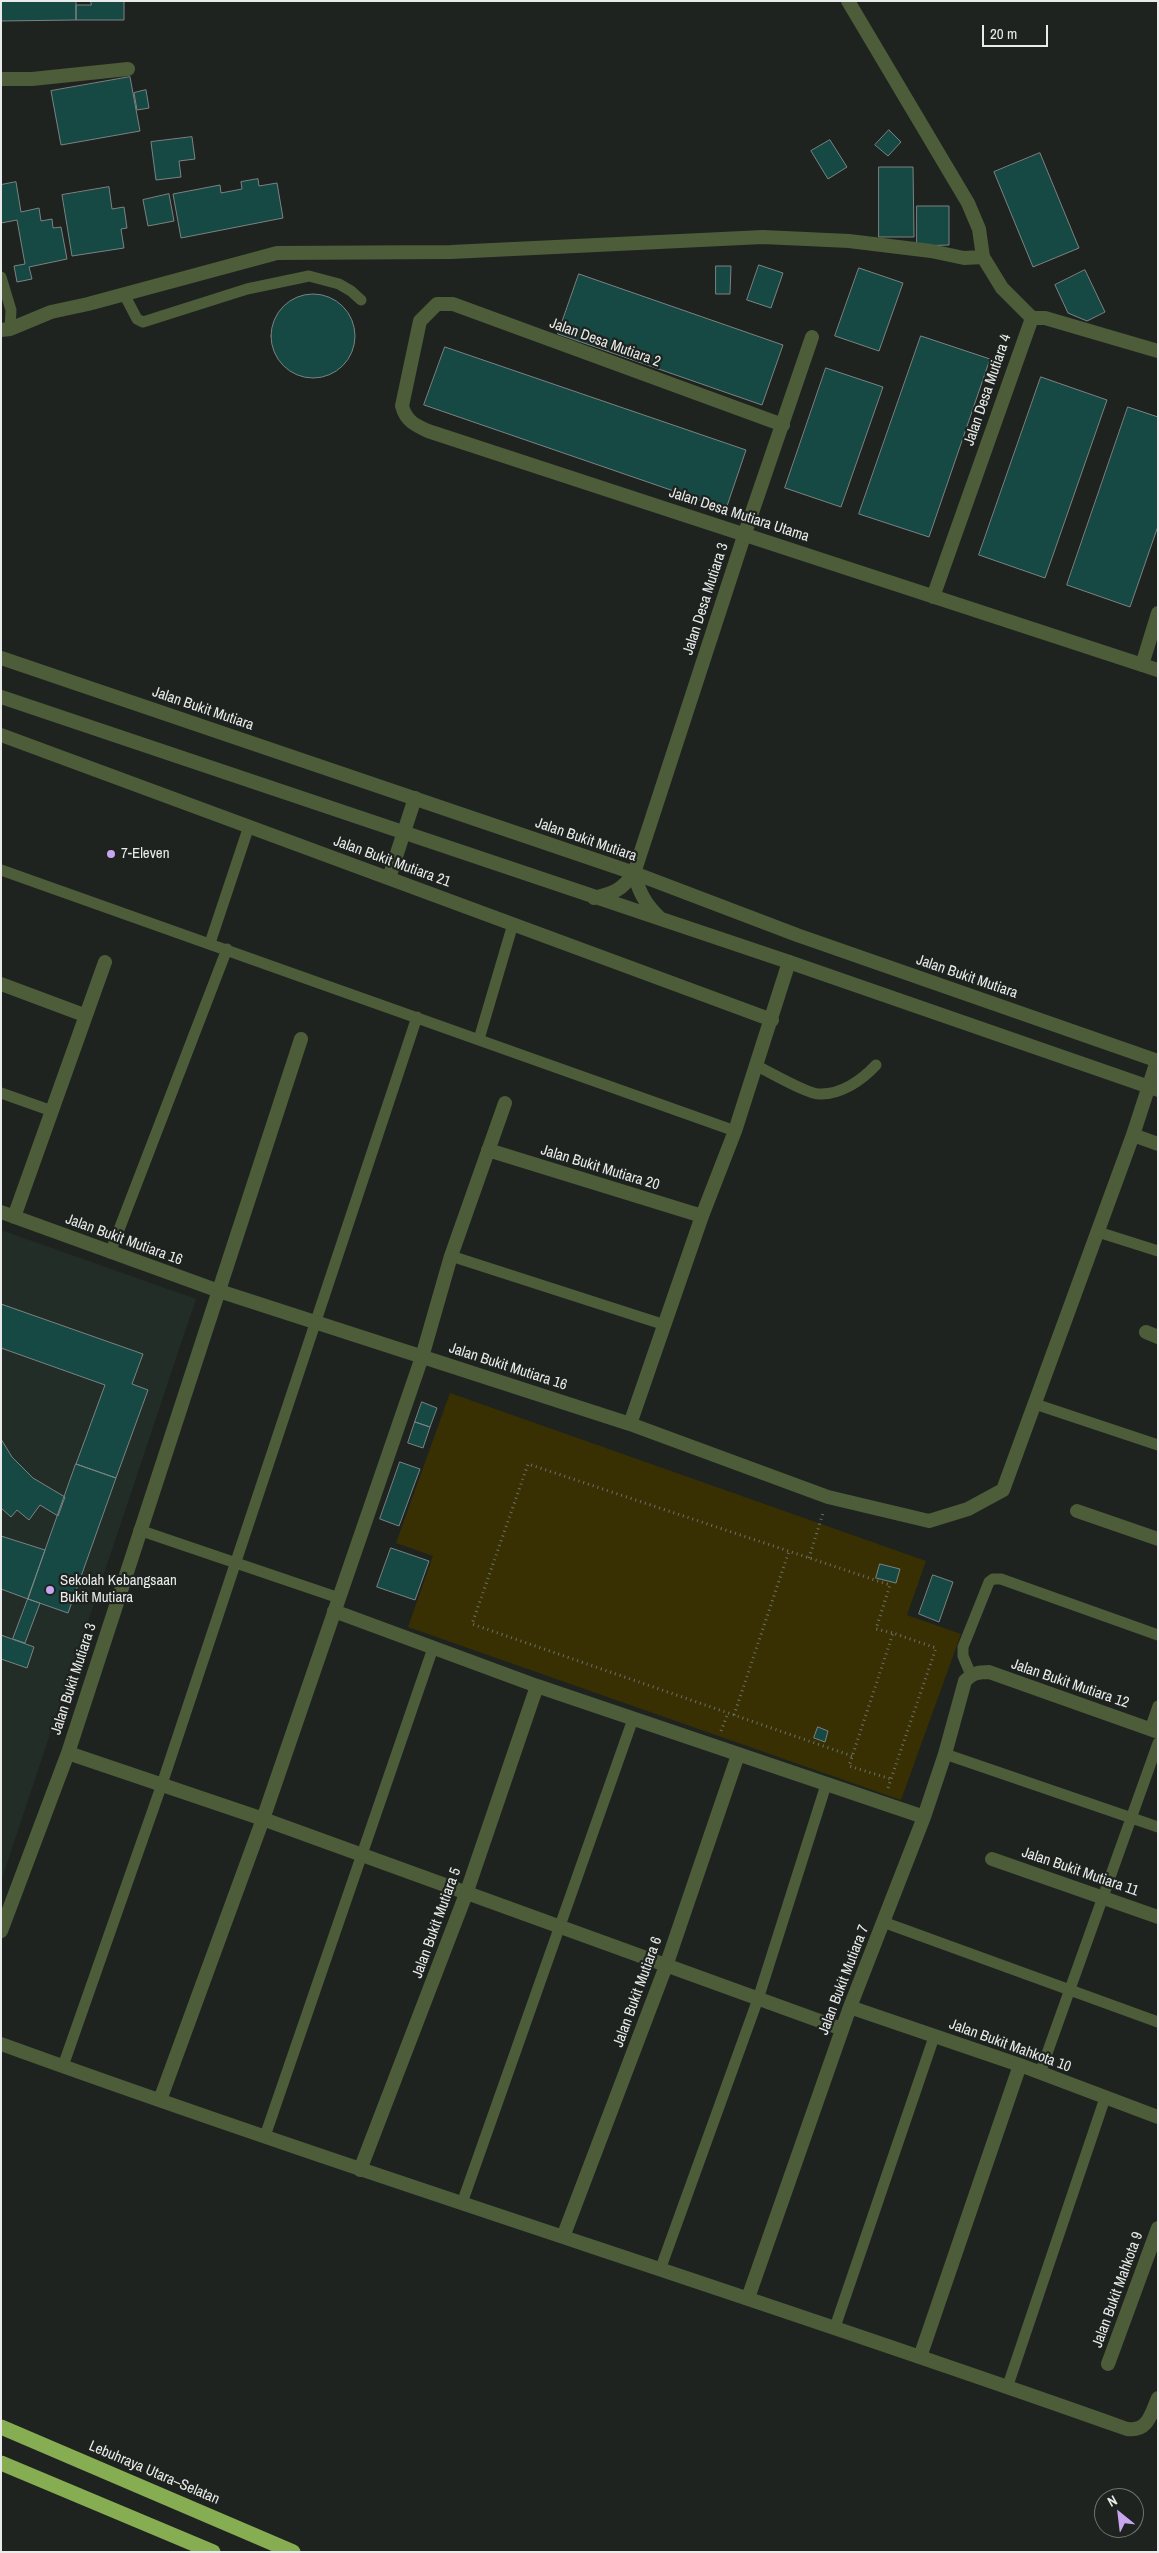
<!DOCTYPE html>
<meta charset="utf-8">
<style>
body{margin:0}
#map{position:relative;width:1159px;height:2553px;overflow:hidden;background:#1e2320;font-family:"Archivo Narrow",sans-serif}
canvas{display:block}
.frame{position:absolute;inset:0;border:2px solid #e8ebe9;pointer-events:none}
.north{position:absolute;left:1094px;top:2488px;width:50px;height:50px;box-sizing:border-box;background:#1e2320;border:1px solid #6f7370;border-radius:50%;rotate:331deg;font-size:14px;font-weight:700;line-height:20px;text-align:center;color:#e8ebe9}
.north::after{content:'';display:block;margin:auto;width:18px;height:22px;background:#c8a6ef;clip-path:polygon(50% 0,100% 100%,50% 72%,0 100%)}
.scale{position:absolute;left:982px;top:25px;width:66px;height:22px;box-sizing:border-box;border:2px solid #e8ebe9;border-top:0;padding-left:6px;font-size:15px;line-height:18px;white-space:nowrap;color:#e8ebe9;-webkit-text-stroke:4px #1e2320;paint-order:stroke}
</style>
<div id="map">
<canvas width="1159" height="2553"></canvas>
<div class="frame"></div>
<div class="north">N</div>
<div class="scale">20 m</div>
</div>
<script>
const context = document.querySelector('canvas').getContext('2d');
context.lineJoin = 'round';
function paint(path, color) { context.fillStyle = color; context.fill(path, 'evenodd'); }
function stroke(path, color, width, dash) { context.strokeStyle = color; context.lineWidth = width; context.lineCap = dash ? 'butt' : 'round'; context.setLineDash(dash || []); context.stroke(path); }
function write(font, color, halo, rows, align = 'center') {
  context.font = font + ' "Archivo Narrow",sans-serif'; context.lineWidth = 4.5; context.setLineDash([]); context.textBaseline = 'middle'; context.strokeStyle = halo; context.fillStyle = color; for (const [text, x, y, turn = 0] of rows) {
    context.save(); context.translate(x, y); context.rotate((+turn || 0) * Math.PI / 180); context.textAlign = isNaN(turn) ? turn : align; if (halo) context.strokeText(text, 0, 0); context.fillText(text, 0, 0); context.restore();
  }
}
paint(new Path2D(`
 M1 1230 196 1299 1 1881Z`), '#232d27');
paint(new Path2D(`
 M450 1393 926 1561 907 1615 961 1634 901 1800 408 1627 433 1556 396 1543Z`), '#383002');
const building = new Path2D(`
 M1 1H76V20L1 21Z
 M91 1H124V20H76V5H91Z
 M130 77 140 131 61 145 51 91Z
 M146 90 149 108 137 110 134 93Z
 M889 130 901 142 888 156 875 145Z
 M192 137 195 159 179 161 181 177 156 180 151 142Z
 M830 140 847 167 828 179 811 151Z
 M1040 153 1079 248 1033 267 994 172Z
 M879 167H913L914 237H879Z
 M258 179 259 186 277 183 283 218 181 238 173 194 220 185 221 193 242 189 241 182Z
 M16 182 21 212 39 208 41 221 52 219 53 228 61 227 67 259 29 267 32 279 17 282 14 266 25 264 17 220 1 223V185Z
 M109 187 112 209 124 207 127 228 121 229 124 248 72 256 62 195Z
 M169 194 174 221 148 226 143 200Z
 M917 206H949V245L917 246Z
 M759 265 783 273 771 308 747 300Z
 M716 266H731L730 294H716Z
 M859 268 903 283 879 351 835 336Z
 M1085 270 1105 312 1087 321 1068 313 1055 285Z
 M579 274 783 345 762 405 558 334Z
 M271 336a42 42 0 1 1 84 0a42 42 0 1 1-84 0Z
 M921 336 990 359 929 537 859 514Z
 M445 347 746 450 726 509 424 405Z
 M826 368 883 387 841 507 785 488Z
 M1041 377 1107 400 1045 578 979 555Z
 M1128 407 1158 417V526L1130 607 1067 585Z
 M1 1304 143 1354 132 1384 148 1390 116 1478 76 1464 105 1385 1 1348Z
 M422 1402 437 1408 430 1427 415 1422Z
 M415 1422 430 1427 423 1448 408 1443Z
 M1 1439 12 1457 33 1478 65 1497 58 1516 40 1505 29 1520 17 1510 11 1517 1 1508Z
 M400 1462 420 1469 399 1526 380 1519Z
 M76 1464 116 1478 68 1613 28 1599Z
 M1 1536 45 1550 28 1599 1 1589Z
 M391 1548 429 1561 415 1600 377 1587Z
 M880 1564 900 1569 896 1583 876 1578Z
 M933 1575 953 1582 939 1622 919 1614Z
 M28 1599 40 1603 25 1643 13 1639Z
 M1 1635 34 1647 27 1668 1 1659Z
 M818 1727 828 1731 825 1742 814 1738Z`);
paint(building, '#164944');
stroke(building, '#7c8281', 1);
stroke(new Path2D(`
 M809 1558 823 1513
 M734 1715 789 1551
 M721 1731 728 1713
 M852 1756 472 1624 528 1464 890 1585 876 1629 893 1633
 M888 1788 891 1779 936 1648 893 1633 849 1766 891 1779`), '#6b706d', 3, [1, 4]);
stroke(new Path2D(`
 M1 277 11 310 10 329
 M124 294 137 319 143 322 247 289 309 276 339 284 351 291 361 300
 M1 870 735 1131
 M210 943 249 826
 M479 1039 513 924
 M755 1065C768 1071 807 1094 819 1094 841 1095 862 1080 876 1065
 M1 1093 52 1111
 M1098 1232 1158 1251
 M110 1253 227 949
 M451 1256 665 1325
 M1035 1404 1158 1445
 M139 1530 339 1598
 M971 1675 963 1656V1647L989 1582 993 1579H1001L1158 1635
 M1150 1729 1158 1706
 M945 1754 1158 1827
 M883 1922 1158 2022
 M63 2066 162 1784 417 1017
 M1040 2073 1158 1743
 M265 2136 433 1648
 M462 2203 633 1719
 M660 2270 758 1999 826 1785
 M835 2327 934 2037
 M1007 2388 1105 2098`), '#4d5c39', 11);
stroke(new Path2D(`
 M1 79H32L128 69
 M983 257 1002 288 1032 318
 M1 330 10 329 51 312 88 304 277 253 451 252 763 237 849 241 931 251 964 258 983 257 979 229 968 203 848 1
 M783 425 453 304H437L420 321 402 406C406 421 415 425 428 431L1158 670
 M933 597 1032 318H1045L1158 351
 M1142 665 1158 613
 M1 735 772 1020
 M634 873 745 533 812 337
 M389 878 415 798
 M1 984 84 1015
 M1133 1135 1158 1144
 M488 1150 702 1216
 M1 1212 219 1291 630 1424 828 1497 929 1521 968 1509 1003 1490 1133 1135 1157 1061
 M14 1217 105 962
 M1146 1332 1158 1337
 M630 1424 702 1216 735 1131 789 962
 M1077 1511 1158 1539
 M334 1611 537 1686 924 1817
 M68 1753 263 1819 842 2029
 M992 1859 1158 1917
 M1 1931 68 1753 301 1039
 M850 2007 1020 2065 1158 2117
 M1 2044C374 2179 754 2296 1127 2429 1148 2432 1151 2414 1158 2398
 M160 2100 263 1819 422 1357 451 1256 505 1103
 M360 2170 466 1894 537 1686
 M563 2237 666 1966 738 1755
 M748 2298 850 2007 924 1817 945 1754 965 1681C973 1673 978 1672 989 1672L1158 1732
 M920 2357 1020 2065
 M1108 2364 1158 2228`), '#4d5c39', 14);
stroke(new Path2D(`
 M1 658 634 873 797 935 1158 1061
 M1 697 789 962 1158 1090
 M634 873C639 892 645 904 660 918
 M594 898C614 893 622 890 634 873`), '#4d5c39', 14);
stroke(new Path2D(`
 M1 2427 293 2552
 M1 2463 213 2552`), '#87ad52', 15);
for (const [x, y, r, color] of [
 [111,854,5,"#c8a6ef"],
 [50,1590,5,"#c8a6ef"]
]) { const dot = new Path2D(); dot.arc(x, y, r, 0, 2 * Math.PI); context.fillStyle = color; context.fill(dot); stroke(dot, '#1e2320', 2); }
write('15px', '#e8ebe9', '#1e2320', [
 ["Jalan Desa Mutiara 2",605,343,20],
 ["Jalan Desa Mutiara 4",988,390,-71],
 ["Jalan Desa Mutiara Utama",739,515,18],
 ["Jalan Desa Mutiara 3",706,599,-72],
 ["Jalan Bukit Mutiara",203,709,19],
 ["Jalan Bukit Mutiara",586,840,19],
 ["Jalan Bukit Mutiara 21",392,862,20],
 ["Jalan Bukit Mutiara",967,977,19],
 ["Jalan Bukit Mutiara 20",600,1168,17],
 ["Jalan Bukit Mutiara 16",124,1240,20],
 ["Jalan Bukit Mutiara 16",508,1367,18],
 ["Jalan Bukit Mutiara 3",74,1679,-72],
 ["Jalan Bukit Mutiara 12",1070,1684,19],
 ["Jalan Bukit Mutiara 11",1080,1872,19],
 ["Jalan Bukit Mutiara 5",437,1923,-70],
 ["Jalan Bukit Mutiara 7",844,1980,-69],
 ["Jalan Bukit Mutiara 6",638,1992,-70],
 ["Jalan Bukit Mahkota 10",1010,2046,20],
 ["Jalan Bukit Mahkota 9",1118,2290,-70],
 ["Lebuhraya Utara–Selatan",154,2473,23]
]);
write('15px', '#e8ebe9', '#1e2320', [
 ["7-Eleven",121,854],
 ["Sekolah Kebangsaan",60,1581],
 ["Bukit Mutiara",60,1598]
], 'left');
</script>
